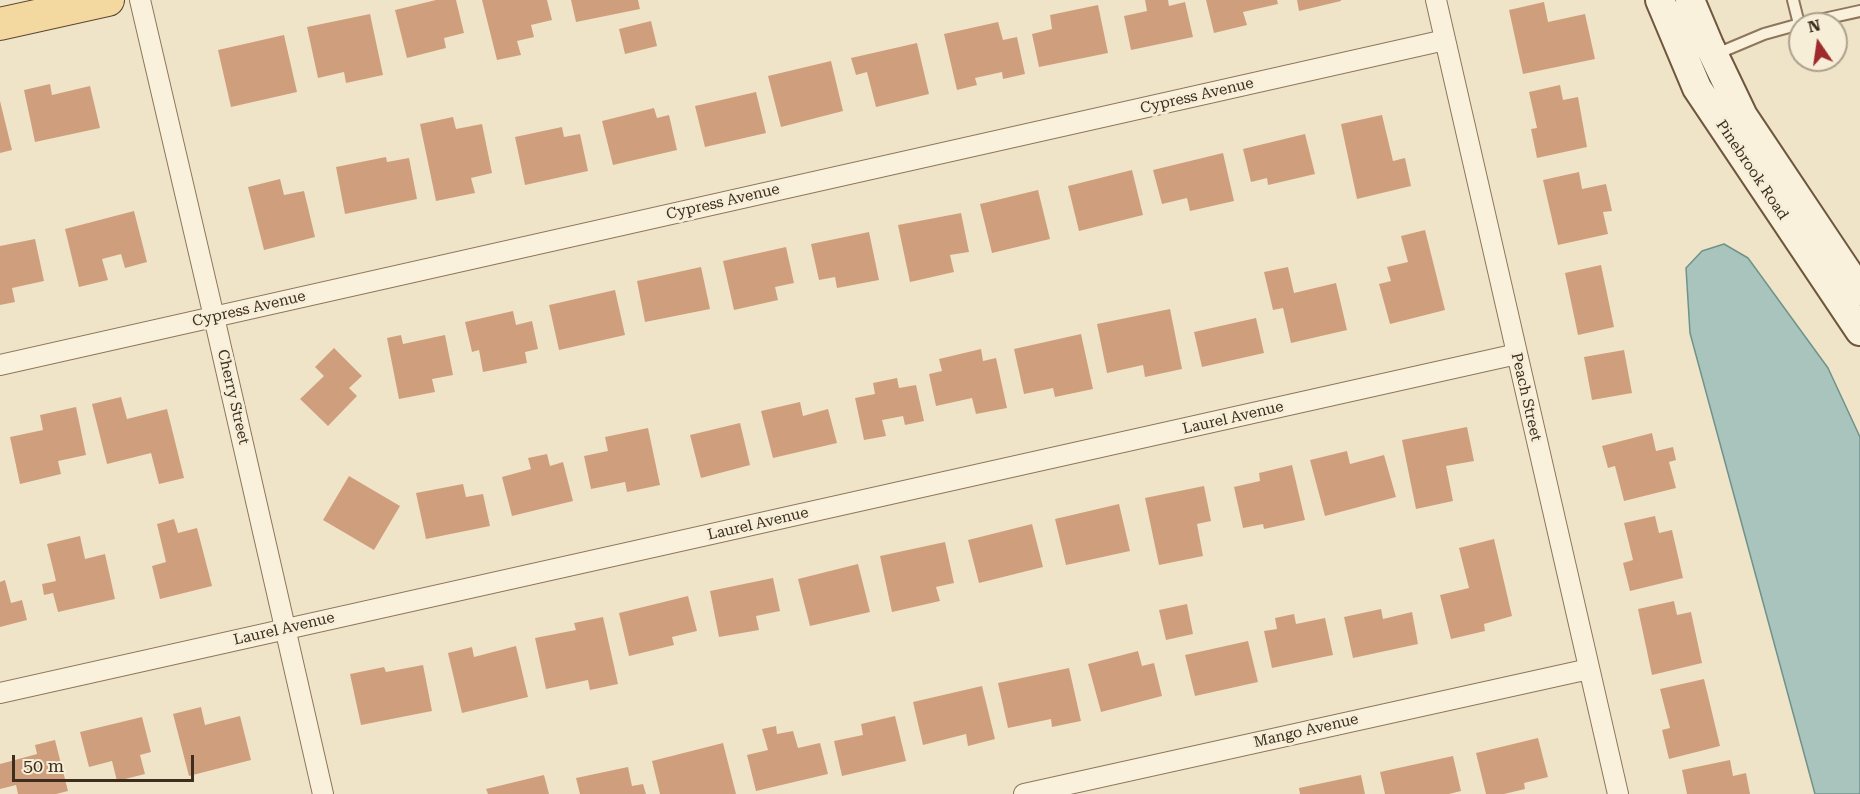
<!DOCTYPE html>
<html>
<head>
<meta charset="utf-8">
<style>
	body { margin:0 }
	#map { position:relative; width:1860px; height:794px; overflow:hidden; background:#f0e4c8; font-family:"Roboto Serif",serif }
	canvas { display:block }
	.north { position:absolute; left:1788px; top:12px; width:60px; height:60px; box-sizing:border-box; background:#f7eed8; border:2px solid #ada18e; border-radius:50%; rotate:347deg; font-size:16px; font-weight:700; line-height:24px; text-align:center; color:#3d2e20 }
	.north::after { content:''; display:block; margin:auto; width:21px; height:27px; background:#9e2a2b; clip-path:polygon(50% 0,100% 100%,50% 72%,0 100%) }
	.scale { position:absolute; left:12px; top:755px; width:182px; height:27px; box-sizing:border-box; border:3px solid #3d2e20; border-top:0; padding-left:8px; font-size:18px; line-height:21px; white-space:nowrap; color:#3d2e20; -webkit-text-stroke:4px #f7eed8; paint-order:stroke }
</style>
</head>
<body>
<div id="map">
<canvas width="1860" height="794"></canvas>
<div class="north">N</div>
<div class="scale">50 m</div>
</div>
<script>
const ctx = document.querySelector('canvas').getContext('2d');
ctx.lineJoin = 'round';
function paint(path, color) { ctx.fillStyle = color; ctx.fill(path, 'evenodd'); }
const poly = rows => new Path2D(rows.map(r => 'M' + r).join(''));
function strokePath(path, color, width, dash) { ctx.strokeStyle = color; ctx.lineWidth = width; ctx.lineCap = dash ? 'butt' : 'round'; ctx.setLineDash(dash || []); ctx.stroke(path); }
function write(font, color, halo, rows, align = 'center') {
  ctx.font = font + ' "Roboto Serif",serif'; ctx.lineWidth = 6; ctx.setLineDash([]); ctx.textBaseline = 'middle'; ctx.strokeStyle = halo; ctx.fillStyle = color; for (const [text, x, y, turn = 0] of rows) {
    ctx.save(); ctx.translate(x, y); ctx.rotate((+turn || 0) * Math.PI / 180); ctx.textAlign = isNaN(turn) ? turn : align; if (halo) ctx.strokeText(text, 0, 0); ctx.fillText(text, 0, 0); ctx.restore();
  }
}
const water = poly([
	[1724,244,1748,258,1828,368,1860,437,1860,794,1815,794,1690,333,1686,268,1702,251,1724,244]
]);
const building = poly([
	[436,0,456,0,464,33,444,38,446,48,407,58,395,10],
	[482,0,547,0,552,20,531,25,534,37,517,41,521,55,497,60],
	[571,0,638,0,640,9,576,22],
	[1145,0,1168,0,1169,6,1185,2,1193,37,1131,50,1124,16,1147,11],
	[1206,0,1277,0,1278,4,1243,12,1247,25,1214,33],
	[1297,0,1341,0,1341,1,1299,11],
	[1544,2,1548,22,1585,14,1595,59,1523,74,1509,10],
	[1098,5,1108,53,1039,67,1032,34,1052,29,1050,15],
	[370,14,383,75,346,83,344,72,318,78,307,27],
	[651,21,657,46,625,54,619,29],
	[998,22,1003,40,1017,37,1025,74,1003,79,1002,72,975,78,977,85,957,90,944,34],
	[284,35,297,92,231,107,218,50],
	[917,43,929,94,876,107,867,72,856,75,851,58],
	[831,61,843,111,781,127,768,76],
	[50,84,52,95,90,86,100,128,35,142,24,90],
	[1560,85,1563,100,1578,97,1587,147,1537,158,1531,129,1537,128,1529,92],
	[756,92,766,133,705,147,695,106],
	[0,101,12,150,0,153],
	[654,108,657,118,669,115,677,150,613,165,602,121],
	[1382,115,1393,161,1405,158,1411,186,1357,199,1341,124],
	[453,117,456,129,482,124,492,173,471,178,475,193,436,201,420,124],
	[562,127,564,137,580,134,588,171,525,185,515,137],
	[1305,134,1315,174,1268,185,1267,178,1251,182,1243,149],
	[1223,153,1234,201,1190,211,1187,198,1162,204,1153,170],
	[386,157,387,162,409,158,417,199,345,214,336,167],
	[1132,170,1143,215,1079,231,1068,186],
	[1579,172,1582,189,1606,184,1612,211,1603,212,1608,234,1558,245,1543,180],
	[280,179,284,195,304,191,315,237,264,250,248,187],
	[1038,190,1050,239,992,253,980,204],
	[134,211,147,262,125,268,121,254,102,259,108,280,79,287,65,229],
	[961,213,969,252,950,255,954,272,910,282,898,225],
	[1425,230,1445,310,1390,324,1379,284,1391,281,1387,267,1408,262,1401,236],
	[869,232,879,280,837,288,835,277,819,280,811,244],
	[35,239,44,281,12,288,15,302,0,305,0,246],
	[786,247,794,283,775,287,778,300,734,310,723,261],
	[1601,265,1614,327,1578,335,1565,273],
	[701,267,710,309,645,322,637,281],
	[1288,267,1294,293,1336,283,1347,330,1291,343,1283,308,1273,310,1264,272],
	[615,290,625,335,559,350,549,305],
	[1170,309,1182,369,1145,377,1143,365,1107,373,1097,324],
	[513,311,516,325,532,321,538,349,525,352,527,363,483,372,479,350,472,352,465,322],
	[1256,318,1264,353,1202,367,1194,332],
	[1081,334,1093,389,1055,397,1053,388,1024,394,1014,349],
	[401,335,403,344,445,335,453,375,432,379,435,392,399,399,387,338],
	[334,348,362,376,349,388,357,396,328,426,300,399,324,376,315,367],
	[981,349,983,361,996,358,1007,408,976,414,972,398,936,406,929,374,942,371,939,359],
	[1624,350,1632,393,1592,400,1584,357],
	[897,378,899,388,916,385,924,421,905,425,903,416,882,420,886,436,864,440,855,398,875,394,873,383],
	[121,397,127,419,167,409,184,478,159,484,151,453,107,464,92,404],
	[800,402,803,416,828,409,837,443,773,458,761,411],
	[76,407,86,455,58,461,61,474,20,484,10,437,43,430,40,415],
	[740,423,750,465,701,478,690,435],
	[1467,427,1474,461,1446,466,1453,501,1416,509,1402,440],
	[648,428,660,485,627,492,625,482,591,489,584,456,608,451,605,437],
	[1652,433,1656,451,1673,447,1676,460,1669,462,1676,488,1624,501,1615,466,1608,468,1602,446],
	[1347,451,1350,464,1384,455,1396,497,1325,516,1310,460],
	[547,454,550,466,563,462,573,501,512,516,502,477,531,469,528,458],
	[1292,465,1305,520,1264,529,1263,524,1243,528,1234,487,1260,481,1259,473],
	[349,476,400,506,374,550,323,520],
	[463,484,466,497,483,494,490,526,426,539,416,493],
	[1204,486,1211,521,1197,524,1203,556,1159,565,1145,498],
	[1119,504,1130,551,1066,565,1055,519],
	[1655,516,1659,533,1672,530,1683,578,1630,591,1623,563,1633,560,1624,523],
	[174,519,178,533,197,528,212,586,160,599,152,566,166,562,157,524],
	[1032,524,1043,567,979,583,968,540],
	[80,536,85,559,105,554,115,599,58,612,53,593,44,595,42,584,56,581,47,544],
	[1494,539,1512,616,1484,624,1485,631,1451,639,1440,595,1469,588,1459,548],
	[945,542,954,583,936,587,940,601,892,612,880,556],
	[858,564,870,612,810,626,798,579],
	[773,578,780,611,756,616,759,630,719,637,710,591],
	[5,580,11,603,22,600,27,620,0,627,0,582],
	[688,596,697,631,672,637,674,645,629,656,619,613],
	[1674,601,1677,615,1691,612,1702,663,1652,675,1638,609],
	[1187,604,1193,634,1166,640,1159,610],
	[1381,609,1383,619,1412,612,1418,644,1353,658,1344,617],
	[1294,614,1296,624,1325,618,1333,655,1272,668,1264,631,1277,629,1275,618],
	[603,617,618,684,590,690,588,680,546,689,535,638,576,630,574,623],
	[1248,641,1258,682,1195,696,1185,655],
	[516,646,528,697,462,713,448,653,472,647,474,657],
	[1138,651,1142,666,1154,663,1162,696,1101,712,1088,664],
	[423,665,432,711,361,725,350,674,384,667,386,672],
	[1069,668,1081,721,1052,727,1051,719,1008,728,998,683],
	[1704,679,1720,746,1669,759,1662,730,1670,728,1660,689],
	[982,686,995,739,968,746,966,734,923,745,913,702],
	[201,707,205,725,240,716,251,760,189,776,173,714],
	[895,716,906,761,842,776,834,741,863,735,861,724],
	[142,717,151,752,140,755,145,774,117,781,112,761,89,767,80,732],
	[776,726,777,734,793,731,798,748,820,743,828,774,756,791,747,755,768,750,762,729],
	[1538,738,1548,777,1524,783,1525,789,1504,794,1486,794,1476,753],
	[55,740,68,791,56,794,18,794,16,785,0,789,0,764,37,754,35,745],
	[723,743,736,794,660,794,652,761],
	[1453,756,1461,791,1449,794,1385,794,1380,772],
	[1730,760,1733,776,1746,773,1750,794,1687,794,1682,770],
	[628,767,632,786,643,784,646,794,580,794,576,778],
	[544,775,549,794,488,794,486,789],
	[1361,775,1365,794,1300,794,1299,788]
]);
const lane = poly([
	[1793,0,1799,24],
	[1801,24,1860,11],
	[1714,55,1764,34,1800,24]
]);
const street = poly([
	[140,0,214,317,323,794],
	[1436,0,1618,794],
	[0,365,1445,40],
	[0,693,1517,354],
	[1024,794,1589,669]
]);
const secondary = poly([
	[1660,0,1697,88,1860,331],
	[1690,0,1709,45,1743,116,1860,291]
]);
const primary = poly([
	[0,24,108,0]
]);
const streetNames = [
	["Cypress Avenue",1197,96,-13],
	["Pinebrook Road",1752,170,56],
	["Cypress Avenue",723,202,-13],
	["Cypress Avenue",249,309,-13],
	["Cherry Street",233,397,77],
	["Peach Street",1526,397,77],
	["Laurel Avenue",1233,418,-13],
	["Laurel Avenue",758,524,-13],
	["Laurel Avenue",284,629,-13],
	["Mango Avenue",1306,731,-13]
];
paint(water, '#a9c4bc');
strokePath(water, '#6f938a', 1.5);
paint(building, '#cf9f7d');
strokePath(lane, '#8d765c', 14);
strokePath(street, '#8d765c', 22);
strokePath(secondary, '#6f573f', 32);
strokePath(primary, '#5b4430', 34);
strokePath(lane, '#faf1dc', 10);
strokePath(street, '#faf1dc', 20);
strokePath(secondary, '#faf1dc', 28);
strokePath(primary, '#f3d9a0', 32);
write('15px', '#3d2e20', '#f7eed8', streetNames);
</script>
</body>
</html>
